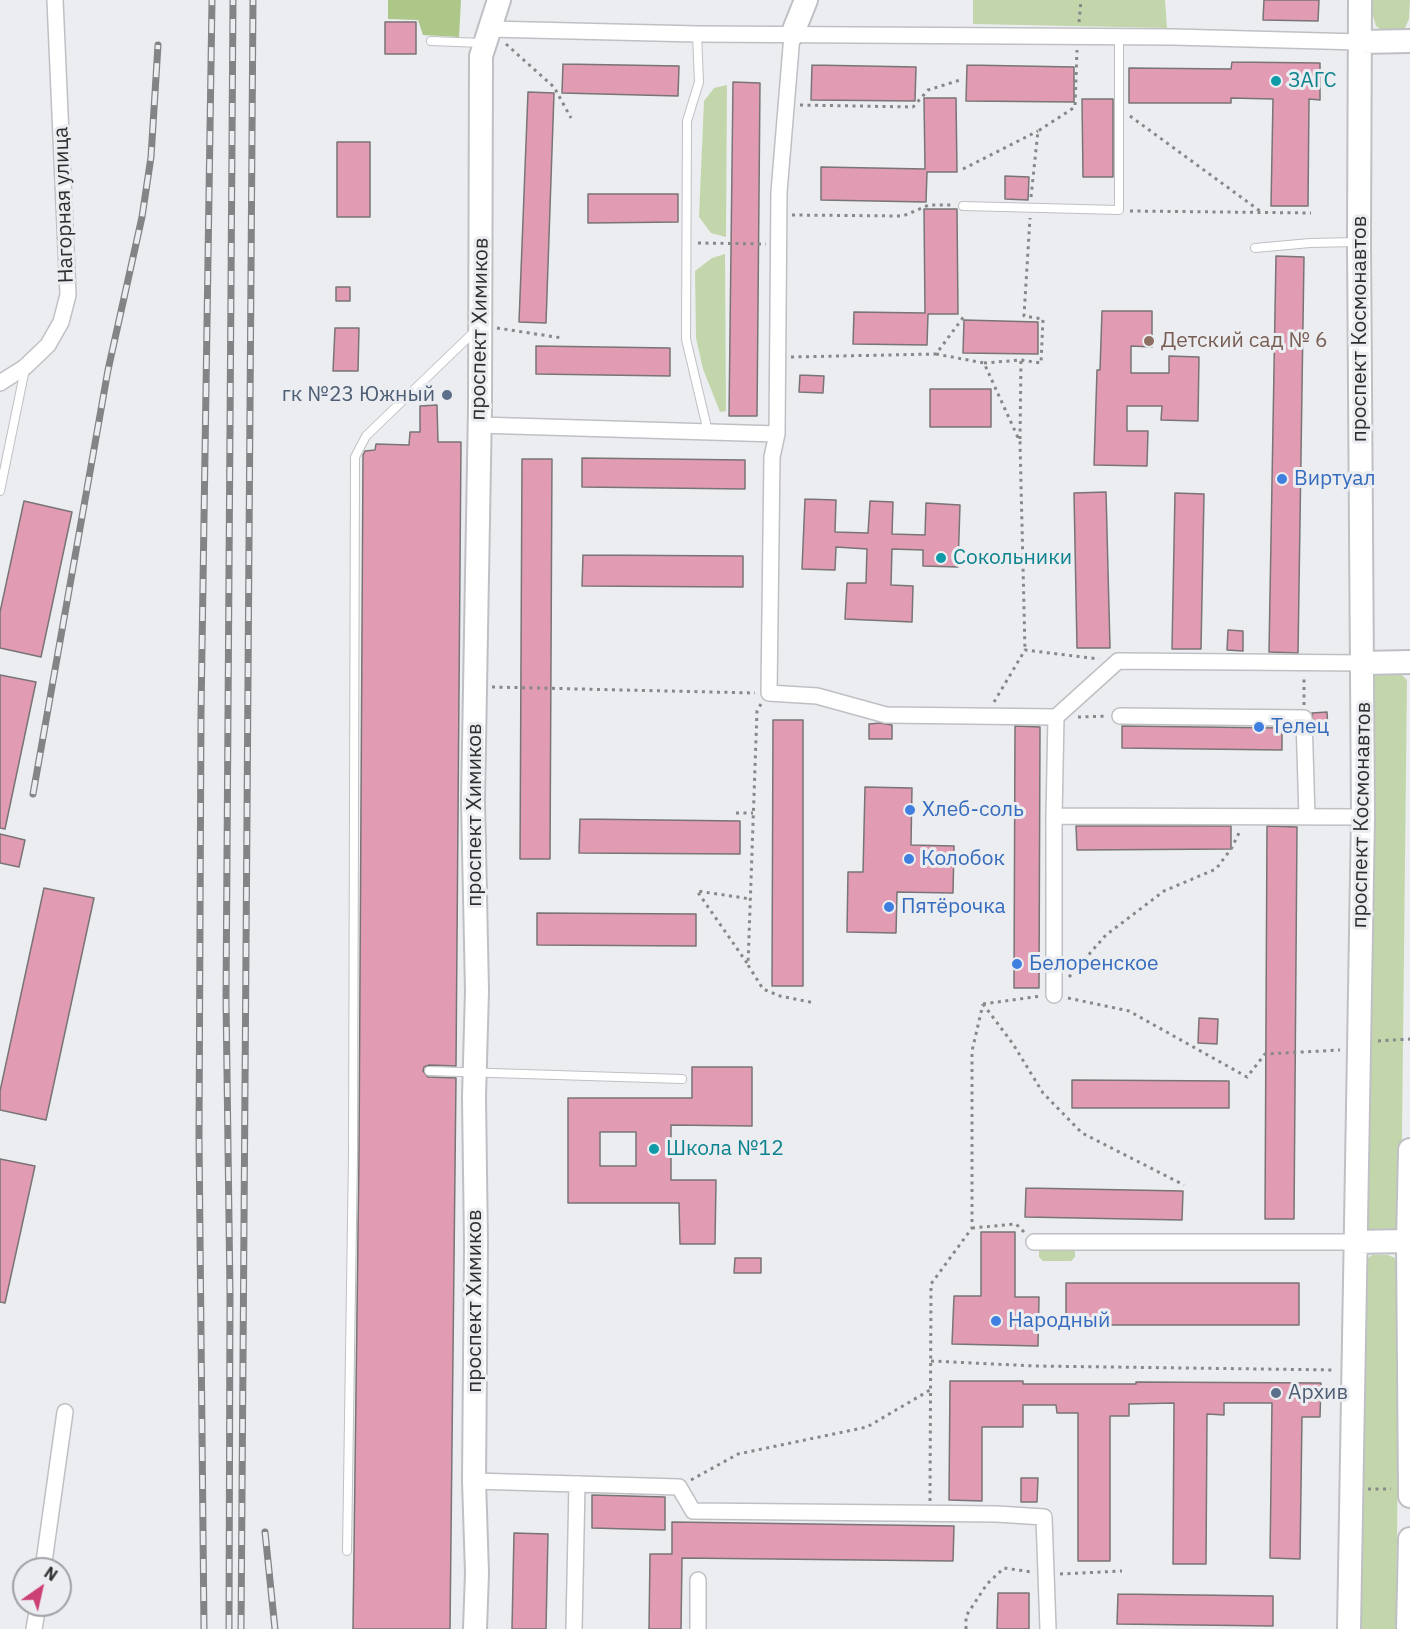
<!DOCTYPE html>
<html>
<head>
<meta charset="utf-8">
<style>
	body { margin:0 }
	#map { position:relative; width:1410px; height:1629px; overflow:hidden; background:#ebedf1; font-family:"IBM Plex Sans",sans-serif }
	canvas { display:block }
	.north { position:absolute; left:12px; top:1557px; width:60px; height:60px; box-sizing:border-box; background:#ebedf1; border:2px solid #9fa1a4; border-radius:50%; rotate:34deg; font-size:16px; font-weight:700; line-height:24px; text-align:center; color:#2e2f30 }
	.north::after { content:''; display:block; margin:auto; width:21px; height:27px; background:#cc4175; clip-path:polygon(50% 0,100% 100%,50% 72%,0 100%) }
</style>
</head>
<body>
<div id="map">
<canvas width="1410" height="1629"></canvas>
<div class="north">N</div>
</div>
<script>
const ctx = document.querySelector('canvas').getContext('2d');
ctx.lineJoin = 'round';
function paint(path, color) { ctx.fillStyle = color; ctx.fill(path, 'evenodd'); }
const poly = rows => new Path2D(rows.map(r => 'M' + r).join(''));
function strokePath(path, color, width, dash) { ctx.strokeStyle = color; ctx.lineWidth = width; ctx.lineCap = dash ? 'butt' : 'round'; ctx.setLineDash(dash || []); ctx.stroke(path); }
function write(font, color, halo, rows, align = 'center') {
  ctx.font = font + ' "IBM Plex Sans",sans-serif'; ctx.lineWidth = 6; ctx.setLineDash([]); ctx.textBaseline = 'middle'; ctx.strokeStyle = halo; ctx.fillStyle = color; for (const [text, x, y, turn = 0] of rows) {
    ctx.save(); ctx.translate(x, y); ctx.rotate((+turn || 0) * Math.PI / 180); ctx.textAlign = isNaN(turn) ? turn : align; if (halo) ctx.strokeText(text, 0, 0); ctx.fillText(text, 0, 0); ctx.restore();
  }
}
const green = poly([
	[973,0,1165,0,1167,28,973,24],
	[1373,0,1410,0,1409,19,1405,28,1400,32,1383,31,1376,26,1373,16],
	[727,85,726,237,711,233,699,217,704,101,714,88],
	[725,254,726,411,720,412,703,369,696,338,695,271,712,258],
	[1399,672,1407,680,1401,1225,1394,1231,1373,1232,1363,1225,1369,680,1375,673],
	[1043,1247,1072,1247,1075,1251,1075,1257,1071,1261,1043,1261,1039,1257,1039,1251],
	[1372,1255,1388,1255,1395,1258,1400,1265,1396,1629,1360,1629,1367,1259]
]);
const forest = poly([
	[388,0,461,0,459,37,423,35,418,20,388,19]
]);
const building = poly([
	[1264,0,1319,0,1318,21,1263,20,1264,0],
	[385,22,416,22,416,54,385,54,385,22],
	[1232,62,1320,63,1320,100,1309,99,1308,206,1271,206,1273,99,1231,98,1231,103,1129,103,1129,68,1231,69,1232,62],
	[563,64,679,66,678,96,562,93,563,64],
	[812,65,916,67,915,101,811,100,812,65],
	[967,65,1074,67,1074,102,966,101,967,65],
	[733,82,760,83,757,416,729,416,733,82],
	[528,92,554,93,546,323,519,322,528,92],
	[924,98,956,98,957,172,927,172,926,202,821,200,821,167,925,169,924,98],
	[1082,99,1113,99,1113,177,1083,177,1082,99],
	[337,142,370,142,370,217,337,217,337,142],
	[1005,176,1029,177,1028,200,1005,199,1005,176],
	[588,194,678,194,678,222,588,223,588,194],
	[924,209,957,209,958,314,928,314,927,345,853,344,854,312,925,313,924,209],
	[1276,256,1304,257,1298,653,1269,652,1276,256],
	[336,287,350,287,350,301,336,301,336,287],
	[1102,311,1152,311,1152,347,1131,346,1131,373,1169,373,1169,356,1199,357,1198,421,1161,420,1162,406,1127,406,1127,431,1148,431,1147,466,1094,465,1097,370,1100,370,1102,311],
	[964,320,1038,322,1038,354,963,353,964,320],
	[335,328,359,328,358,371,333,371,335,328],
	[536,346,670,348,670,376,536,374,536,346],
	[800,375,824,376,823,393,799,392,800,375],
	[930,389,991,389,991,427,930,427,930,389],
	[437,405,438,442,461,442,456,1066,429,1065,424,1067,423,1071,428,1077,456,1078,450,1629,353,1629,359,1155,363,455,365,451,375,450,376,444,409,445,410,432,420,432,420,406,437,405],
	[582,458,745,460,745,489,582,487,582,458],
	[522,459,552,459,550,859,520,859,522,459],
	[1106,492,1110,648,1077,648,1074,493,1106,492],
	[1175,493,1204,494,1201,649,1172,649,1175,493],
	[805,499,836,500,835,532,868,533,870,501,893,502,892,534,925,535,926,503,960,505,958,567,923,566,923,550,892,549,891,585,913,586,912,622,845,619,847,583,866,583,867,549,836,547,835,570,802,569,805,499],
	[24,501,72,512,41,657,0,648,0,612,24,501],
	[583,555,743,556,743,587,582,586,583,555],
	[1228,630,1243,631,1243,651,1227,650,1228,630],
	[0,675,36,682,5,829,0,828,0,675],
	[1327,712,1328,731,1314,731,1312,713,1327,712],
	[773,720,803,720,803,986,772,986,773,720],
	[880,723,892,725,892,739,869,739,869,724,880,723],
	[1015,726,1040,727,1039,988,1014,988,1015,726],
	[1122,726,1282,728,1282,750,1122,748,1122,726],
	[865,787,912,788,911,845,954,846,953,893,897,892,896,933,847,932,848,872,863,872,865,787],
	[580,819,740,821,740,854,579,853,580,819],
	[1076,826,1231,826,1231,849,1077,850,1076,826],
	[1267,826,1297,827,1294,1219,1265,1219,1267,826],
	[0,834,25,840,19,867,0,863,0,834],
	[44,888,94,898,46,1120,0,1110,0,1091,44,888],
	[537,913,696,914,696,946,537,945,537,913],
	[1199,1018,1218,1019,1217,1044,1198,1043,1199,1018],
	[692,1067,752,1067,752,1126,671,1125,671,1180,716,1180,715,1244,680,1244,679,1203,568,1203,568,1098,692,1098,692,1067],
	[600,1132,636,1132,636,1166,600,1166,600,1132],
	[1072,1080,1229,1081,1229,1108,1072,1108,1072,1080],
	[0,1159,35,1166,5,1303,0,1302,0,1159],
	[1026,1188,1183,1191,1182,1220,1025,1217,1026,1188],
	[981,1232,1015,1232,1015,1297,1039,1297,1038,1346,952,1344,954,1296,981,1296,981,1232],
	[735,1258,761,1258,761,1273,734,1273,735,1258],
	[1066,1283,1299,1283,1299,1325,1066,1325,1066,1283],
	[950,1381,1023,1381,1023,1384,1136,1384,1136,1382,1321,1383,1320,1417,1302,1417,1300,1559,1270,1558,1272,1403,1224,1403,1224,1415,1207,1414,1206,1564,1173,1564,1174,1403,1129,1404,1129,1416,1110,1416,1110,1561,1078,1561,1078,1413,1057,1413,1056,1405,1023,1405,1023,1427,982,1427,982,1501,949,1500,950,1381],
	[1021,1478,1038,1478,1037,1502,1021,1502,1021,1478],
	[592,1495,665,1497,665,1530,592,1528,592,1495],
	[672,1522,954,1526,953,1561,682,1558,681,1629,649,1629,650,1554,672,1554,672,1522],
	[514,1533,548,1534,546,1629,512,1629,514,1533],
	[998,1593,1029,1593,1029,1629,997,1629,998,1593],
	[1118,1594,1273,1596,1273,1626,1117,1624,1118,1594]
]);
const path = poly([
	[1079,22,1081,0],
	[506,44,554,87,571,118],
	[800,105,913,107,928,90,963,79],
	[1130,116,1260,211],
	[963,169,1038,131],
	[1031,197,1038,131,1075,107,1077,50],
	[1130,211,1311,213],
	[792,215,903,216,929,205,954,205],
	[698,243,766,244],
	[497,328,562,338],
	[936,354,984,363,1020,442,1025,650],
	[791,357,936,354,965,315],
	[984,363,1021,360,1041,363,1043,319,1024,316,1030,218],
	[1020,439,1021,360],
	[492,687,755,693],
	[994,702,1025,650,1099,659],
	[761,704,757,711,748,965,763,989,780,996,815,1003],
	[1304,705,1304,676],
	[1078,717,1108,716],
	[736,813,753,813],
	[747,963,697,891,751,899],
	[1069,977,1106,935,1164,891,1216,869,1231,849,1240,831],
	[1068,998,1129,1011,1247,1077,1265,1054,1340,1050],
	[983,1004,1041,996],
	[983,1004,1013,1044,1043,1093,1082,1133,1184,1185],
	[1378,1041,1410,1039],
	[972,1228,1016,1224,1024,1232],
	[931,1361,1035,1366,1334,1370],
	[691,1480,738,1454,867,1427,930,1390],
	[1368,1489,1391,1489],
	[930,1501,931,1284,972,1228,972,1051,983,1004],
	[1060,1574,1122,1571],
	[966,1629,966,1616,987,1584,1004,1568,1032,1572]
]);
const lane = poly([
	[697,34,699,82,687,121,686,339,708,432],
	[431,41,483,43],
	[963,206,1119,210,1119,37],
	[1255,248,1310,243,1356,242],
	[0,491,25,369],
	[429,1071,682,1079],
	[347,1551,353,1155,355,457,366,436,476,330]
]);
const street = poly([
	[795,28,792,35,779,192,777,434,772,457,769,693,817,696,886,715,1056,717,1118,661,1363,663],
	[489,29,697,34,1173,37,1360,42],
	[0,383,25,367,48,345,61,322,68,295,55,0],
	[479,425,777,434],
	[1120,716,1304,718,1307,817],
	[1054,816,1056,717],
	[1054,995,1054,816,1363,817],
	[1034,1242,1355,1242],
	[474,1481,679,1487,693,1511,997,1514,1044,1517,1048,1629],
	[43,1569,65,1412],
	[34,1629,38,1605],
	[574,1629,577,1484],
	[698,1629,698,1580]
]);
const secondary = poly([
	[792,35,806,0],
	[1360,42,1410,41],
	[1363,663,1410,662],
	[1410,1150,1408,1241,1410,1496],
	[1355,1242,1408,1241],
	[475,1629,477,1573,474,1481,476,1245,474,1097,477,991,473,801,480,407,481,56,499,0],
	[1349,1629,1363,817,1359,242,1360,0],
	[1408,1629,1410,1539]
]);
const rail = poly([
	[33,794,108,370,142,217,151,157,158,45],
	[265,1532,275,1629],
	[204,1629,199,1137,201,713,212,0],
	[229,1629,230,1293,226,999,233,0],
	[241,1629,253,0]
]);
const markers = [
	[1276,81,6,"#0f9aa8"],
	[1149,341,6,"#8d6e63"],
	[447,395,6,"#5c6f8a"],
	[1282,479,6,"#3f7fe0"],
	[941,558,6,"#0f9aa8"],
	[1259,727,6,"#3f7fe0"],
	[910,810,6,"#3f7fe0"],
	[909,859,6,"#3f7fe0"],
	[889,907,6,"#3f7fe0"],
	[1017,964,6,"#3f7fe0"],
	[654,1149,6,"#0f9aa8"],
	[996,1321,6,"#3f7fe0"],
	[1276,1393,6,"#5c6f8a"]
];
const cultureNames = [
	["ЗАГС",1288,81],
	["Сокольники",953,558],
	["Школа №12",666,1149]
];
const streetNames = [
	["Нагорная улица",64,205,-92],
	["проспект Химиков",480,329,-89],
	["проспект Космонавтов",1360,329,-90],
	["проспект Химиков",475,815,-90],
	["проспект Космонавтов",1362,815,-89],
	["проспект Химиков",475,1301,-90]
];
const educationNames = [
	["Детский сад № 6",1161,341]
];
const serviceNames = [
	["гк №23 Южный",435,395],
	["Архив",1288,1393,"left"]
];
const shopNames = [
	["Виртуал",1294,479],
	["Телец",1271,727],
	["Хлеб-соль",922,810],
	["Колобок",921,859],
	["Пятёрочка",901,907],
	["Белоренское",1029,964],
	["Народный",1008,1321]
];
paint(green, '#c3d6ab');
paint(forest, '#acc788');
paint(building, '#e19bb3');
strokePath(building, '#797475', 1.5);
strokePath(lane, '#bfc0c4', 10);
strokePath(street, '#bfc0c4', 18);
strokePath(secondary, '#bfc0c4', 26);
strokePath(path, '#86888a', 3, [3, 4.5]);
strokePath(lane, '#fff', 8);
strokePath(street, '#fff', 15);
strokePath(secondary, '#fff', 22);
strokePath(rail, '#828486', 7);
strokePath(rail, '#ebedf1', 4.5, [14]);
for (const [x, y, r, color] of markers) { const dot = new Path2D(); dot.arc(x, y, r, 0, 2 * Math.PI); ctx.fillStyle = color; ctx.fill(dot); strokePath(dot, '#ebedf1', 2); }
write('21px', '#0d838f', '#ebedf1', cultureNames, 'left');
write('21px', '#2e2f30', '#ebedf1', streetNames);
write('21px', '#785e54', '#ebedf1', educationNames, 'left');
write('21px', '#4e5e75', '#ebedf1', serviceNames, 'right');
write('21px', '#366cbe', '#ebedf1', shopNames, 'left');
</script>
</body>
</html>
